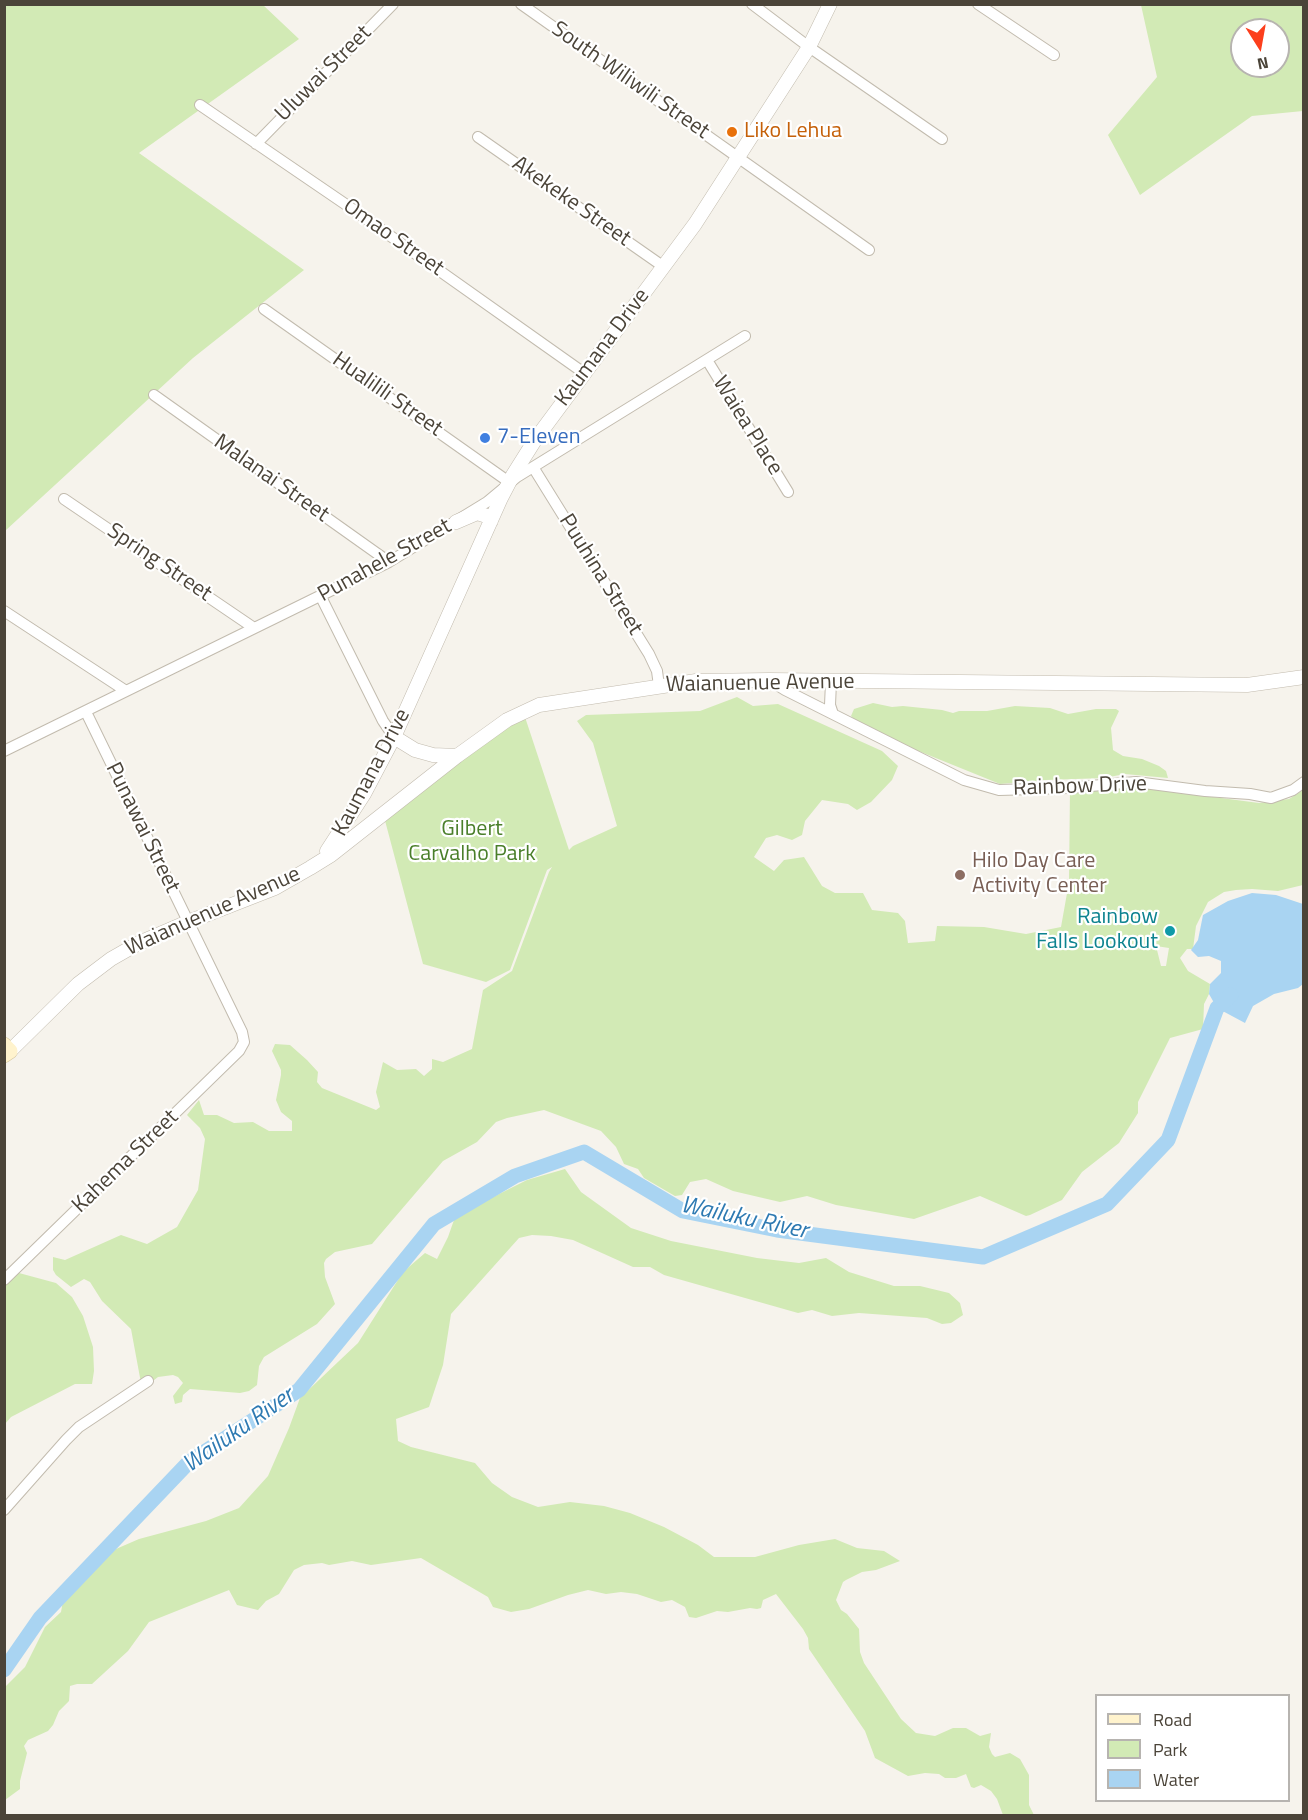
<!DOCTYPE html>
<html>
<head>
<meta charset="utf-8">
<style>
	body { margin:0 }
	#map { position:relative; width:1308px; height:1820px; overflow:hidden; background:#f6f3ec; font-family:"Titillium Web",sans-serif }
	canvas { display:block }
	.frame { position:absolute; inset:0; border:6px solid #4b4439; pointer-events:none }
	.legend { position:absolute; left:1095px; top:1694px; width:195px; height:108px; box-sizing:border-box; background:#fff; border:2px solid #b7b4b0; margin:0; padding:8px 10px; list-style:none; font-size:18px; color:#4b4439 }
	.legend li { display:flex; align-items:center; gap:12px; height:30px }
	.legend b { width:30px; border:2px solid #b7b4b0 }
	.north { position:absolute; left:1230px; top:18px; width:60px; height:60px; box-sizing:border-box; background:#fff; border:2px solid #b7b4b0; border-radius:50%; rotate:169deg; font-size:16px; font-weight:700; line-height:24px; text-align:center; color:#4b4439 }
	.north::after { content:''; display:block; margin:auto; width:21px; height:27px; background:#fc3f1d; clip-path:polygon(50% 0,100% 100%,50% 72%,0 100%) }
</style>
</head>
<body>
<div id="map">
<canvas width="1308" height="1820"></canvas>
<div class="frame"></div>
<ul class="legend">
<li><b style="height:8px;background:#fff3cd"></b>Road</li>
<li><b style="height:16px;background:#d2eab5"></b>Park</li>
<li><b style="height:16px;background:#a9d4f2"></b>Water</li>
</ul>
<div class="north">N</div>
</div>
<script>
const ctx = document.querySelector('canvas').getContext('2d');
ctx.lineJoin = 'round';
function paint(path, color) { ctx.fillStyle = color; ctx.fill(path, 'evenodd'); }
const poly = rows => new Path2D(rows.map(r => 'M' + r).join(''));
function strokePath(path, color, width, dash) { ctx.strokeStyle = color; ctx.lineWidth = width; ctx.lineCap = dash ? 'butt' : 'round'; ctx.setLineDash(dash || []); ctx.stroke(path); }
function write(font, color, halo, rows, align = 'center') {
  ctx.font = font + ' "Titillium Web",sans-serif'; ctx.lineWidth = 4.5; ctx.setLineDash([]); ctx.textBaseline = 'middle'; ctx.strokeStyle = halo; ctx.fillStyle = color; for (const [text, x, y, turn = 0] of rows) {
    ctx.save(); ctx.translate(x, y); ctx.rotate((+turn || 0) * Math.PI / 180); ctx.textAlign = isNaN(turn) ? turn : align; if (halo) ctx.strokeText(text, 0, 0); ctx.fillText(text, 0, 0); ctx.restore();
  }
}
const green = poly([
	[5,5,263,5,299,39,139,153,304,270,193,358,5,531],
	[1141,5,1303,5,1303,111,1252,116,1140,195,1108,135,1157,77],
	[1242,30,1278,30,1278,66,1242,66],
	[737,697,753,706,778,704,882,751,898,766,892,780,871,802,857,810,848,804,822,800,805,821,802,835,792,840,777,835,766,838,754,857,774,871,784,860,804,857,822,886,835,893,863,893,872,910,898,913,905,921,908,943,935,941,937,926,984,927,1026,934,1061,927,1069,882,1070,789,1138,787,1259,803,1289,799,1303,790,1303,885,1278,891,1252,889,1236,890,1224,892,1208,902,1196,926,1193,949,1187,949,1180,958,1188,971,1210,984,1209,994,1204,1004,1203,1029,1170,1038,1138,1102,1138,1113,1119,1143,1082,1172,1062,1200,1030,1215,1026,1216,980,1196,914,1219,836,1205,807,1196,780,1202,733,1191,706,1179,690,1182,682,1195,675,1196,644,1178,638,1169,624,1164,616,1147,601,1131,544,1110,507,1118,496,1122,477,1142,443,1161,372,1244,335,1252,326,1259,324,1263,325,1277,335,1304,317,1324,264,1357,259,1366,257,1385,249,1391,240,1393,190,1389,183,1395,182,1402,175,1404,173,1396,183,1383,178,1377,173,1375,158,1377,149,1384,141,1383,131,1329,102,1301,90,1282,84,1279,71,1287,56,1275,53,1270,53,1257,65,1260,121,1235,147,1244,177,1227,198,1190,205,1139,200,1128,187,1115,199,1100,204,1115,217,1115,234,1123,253,1122,269,1131,292,1131,292,1121,281,1112,276,1100,281,1075,281,1070,272,1051,275,1044,290,1045,307,1060,318,1072,317,1082,322,1088,376,1110,380,1107,376,1092,383,1062,397,1070,416,1069,424,1076,432,1069,432,1059,443,1062,472,1049,483,990,512,971,549,872,552,867,547,870,510,970,486,982,423,964,383,813,523,711,569,850,573,846,617,826,593,743,577,721,586,715,700,711],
	[1156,946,1169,948,1166,966,1161,966],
	[873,703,892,707,903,706,942,710,953,713,959,711,987,711,1015,706,1050,708,1068,714,1096,709,1116,709,1119,711,1111,728,1113,750,1123,756,1142,759,1159,766,1166,771,1168,778,1125,774,1104,778,1046,780,1000,784,916,750,856,721,851,716,854,709],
	[565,1169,581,1192,631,1228,671,1241,757,1258,799,1263,826,1258,849,1272,894,1286,920,1286,949,1293,960,1303,963,1315,951,1323,942,1324,927,1318,859,1313,832,1316,812,1310,798,1313,664,1275,650,1267,633,1267,573,1240,551,1236,532,1235,519,1238,451,1314,443,1365,429,1407,396,1419,398,1441,411,1447,475,1463,492,1483,512,1497,538,1507,570,1502,604,1506,630,1513,664,1527,698,1545,714,1557,755,1557,799,1545,835,1539,857,1548,884,1551,900,1561,876,1570,862,1572,846,1580,843,1582,836,1600,841,1610,847,1614,859,1629,860,1652,864,1663,901,1719,916,1733,935,1736,953,1728,966,1728,980,1736,991,1733,989,1747,992,1754,995,1757,1010,1753,1020,1759,1029,1775,1029,1805,1034,1815,1003,1815,997,1799,991,1791,981,1785,974,1788,971,1787,966,1774,956,1778,945,1778,939,1774,925,1773,908,1776,875,1758,865,1731,809,1649,808,1638,803,1629,776,1594,763,1600,761,1608,757,1609,750,1608,728,1612,717,1611,696,1618,689,1617,685,1607,672,1600,661,1602,637,1594,621,1592,606,1594,588,1590,568,1595,529,1609,511,1612,493,1607,488,1597,421,1558,371,1565,352,1561,329,1565,322,1563,304,1565,294,1570,279,1594,266,1601,258,1610,237,1605,229,1590,149,1622,128,1651,92,1684,77,1684,70,1686,69,1701,59,1711,53,1725,48,1731,28,1740,24,1746,27,1753,20,1781,20,1789,5,1800,5,1687,25,1667,45,1627,61,1612,63,1601,90,1572,116,1549,139,1539,206,1521,239,1508,268,1476,289,1428,300,1398,358,1343,403,1272,425,1253,437,1259,448,1237,454,1220,461,1213,527,1180],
	[19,1273,56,1283,72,1297,83,1316,93,1347,94,1371,92,1384,75,1384,11,1417,5,1424,5,1284]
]);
const water = poly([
	[1252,893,1276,895,1303,904,1303,984,1298,988,1274,994,1253,1006,1245,1023,1217,1008,1209,994,1210,984,1221,973,1221,961,1209,956,1198,957,1191,950,1198,940,1203,915,1228,901]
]);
const river = poly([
	[4,1670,40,1618,189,1462,299,1390,434,1224,515,1176,584,1152,683,1211,777,1230,983,1257,1107,1204,1168,1140,1217,1008,1231,995]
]);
const minor = poly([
	[521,4,869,250],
	[752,4,809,47,942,139],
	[978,4,1054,55],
	[200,105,348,206,584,373],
	[478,137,664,267],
	[256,144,393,4],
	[264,309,509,482],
	[707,360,788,492],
	[154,395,389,562],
	[533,467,649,654,657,671,659,686],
	[64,499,254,628],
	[321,597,383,721,394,737],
	[4,611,126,691],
	[769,680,785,690,964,780,999,790,1068,788,1136,782,1205,791,1250,794,1271,798,1293,790,1304,782],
	[831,682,830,705,833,714],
	[4,751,389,562,487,502,517,477,745,336],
	[4,1280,239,1051,244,1042,242,1032,86,712],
	[4,1510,66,1440,79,1427,148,1381]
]);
const tertiary = poly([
	[456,522,477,513,487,516,491,521],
	[394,737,415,750,433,755,457,756],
	[327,851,364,794,394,737,501,498,513,475,535,440,695,224,809,47,830,4],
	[10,1051,78,984,111,959,139,943,188,922,275,888,310,868,331,855,457,756,507,720,539,705,696,681,769,680,1247,685,1304,677]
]);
const secondary = poly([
	[4,1045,10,1051,4,1055]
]);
const markers = [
	[732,132,6,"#e8710a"],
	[485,438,6,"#3f7fe0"],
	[960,875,6,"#8d6e63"],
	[1170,931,6,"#0f9aa8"]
];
const streetNames = [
	["Uluwai Street",324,74,-45],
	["South Wiliwili Street",630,81,35],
	["Akekeke Street",571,202,35],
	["Omao Street",393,238,35],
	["Kaumana Drive",603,348,-53],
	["Hualilili Street",387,395,35],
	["Waiea Place",747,426,58],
	["Malanai Street",271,479,35],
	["Punahele Street",385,561,-29],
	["Spring Street",159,563,34],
	["Puuhina Street",600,575,58],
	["Waianuenue Avenue",760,684,-1],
	["Kaumana Drive",372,773,-62],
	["Rainbow Drive",1080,787,-2],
	["Punawai Street",142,828,64],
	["Waianuenue Avenue",213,912,-24],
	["Kahema Street",126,1162,-44]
];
const foodNames = [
	["Liko Lehua",744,132]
];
const shopNames = [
	["7-Eleven",497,438]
];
const parkNames = [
	["Gilbert",472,830],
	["Carvalho Park",472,855]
];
const educationNames = [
	["Hilo Day Care",972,862],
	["Activity Center",972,887]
];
const cultureNames = [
	["Rainbow",1158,918],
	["Falls Lookout",1158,943]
];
const waterNames = [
	["Wailuku River",744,1219,12],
	["Wailuku River",239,1431,-35]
];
paint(green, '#d2eab5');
paint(water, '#a9d4f2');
strokePath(river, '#a9d4f2', 15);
strokePath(minor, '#c2bbae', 12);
strokePath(tertiary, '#c2bbae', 15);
strokePath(secondary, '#d6c79b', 16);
strokePath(minor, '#fff', 10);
strokePath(tertiary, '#fff', 14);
strokePath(secondary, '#fff3cd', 15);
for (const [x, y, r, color] of markers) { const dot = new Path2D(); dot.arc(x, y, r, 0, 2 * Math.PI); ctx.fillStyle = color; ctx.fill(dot); strokePath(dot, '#fff', 2); }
write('22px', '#4b4439', '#fff', streetNames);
write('22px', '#c56008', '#fff', foodNames, 'left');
write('22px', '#366cbe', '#fff', shopNames, 'left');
write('22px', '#4a7f2a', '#fff', parkNames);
write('22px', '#785e54', '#fff', educationNames, 'left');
write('22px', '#0d838f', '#fff', cultureNames, 'right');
write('italic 24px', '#2e7ab2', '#fff', waterNames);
</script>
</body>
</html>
